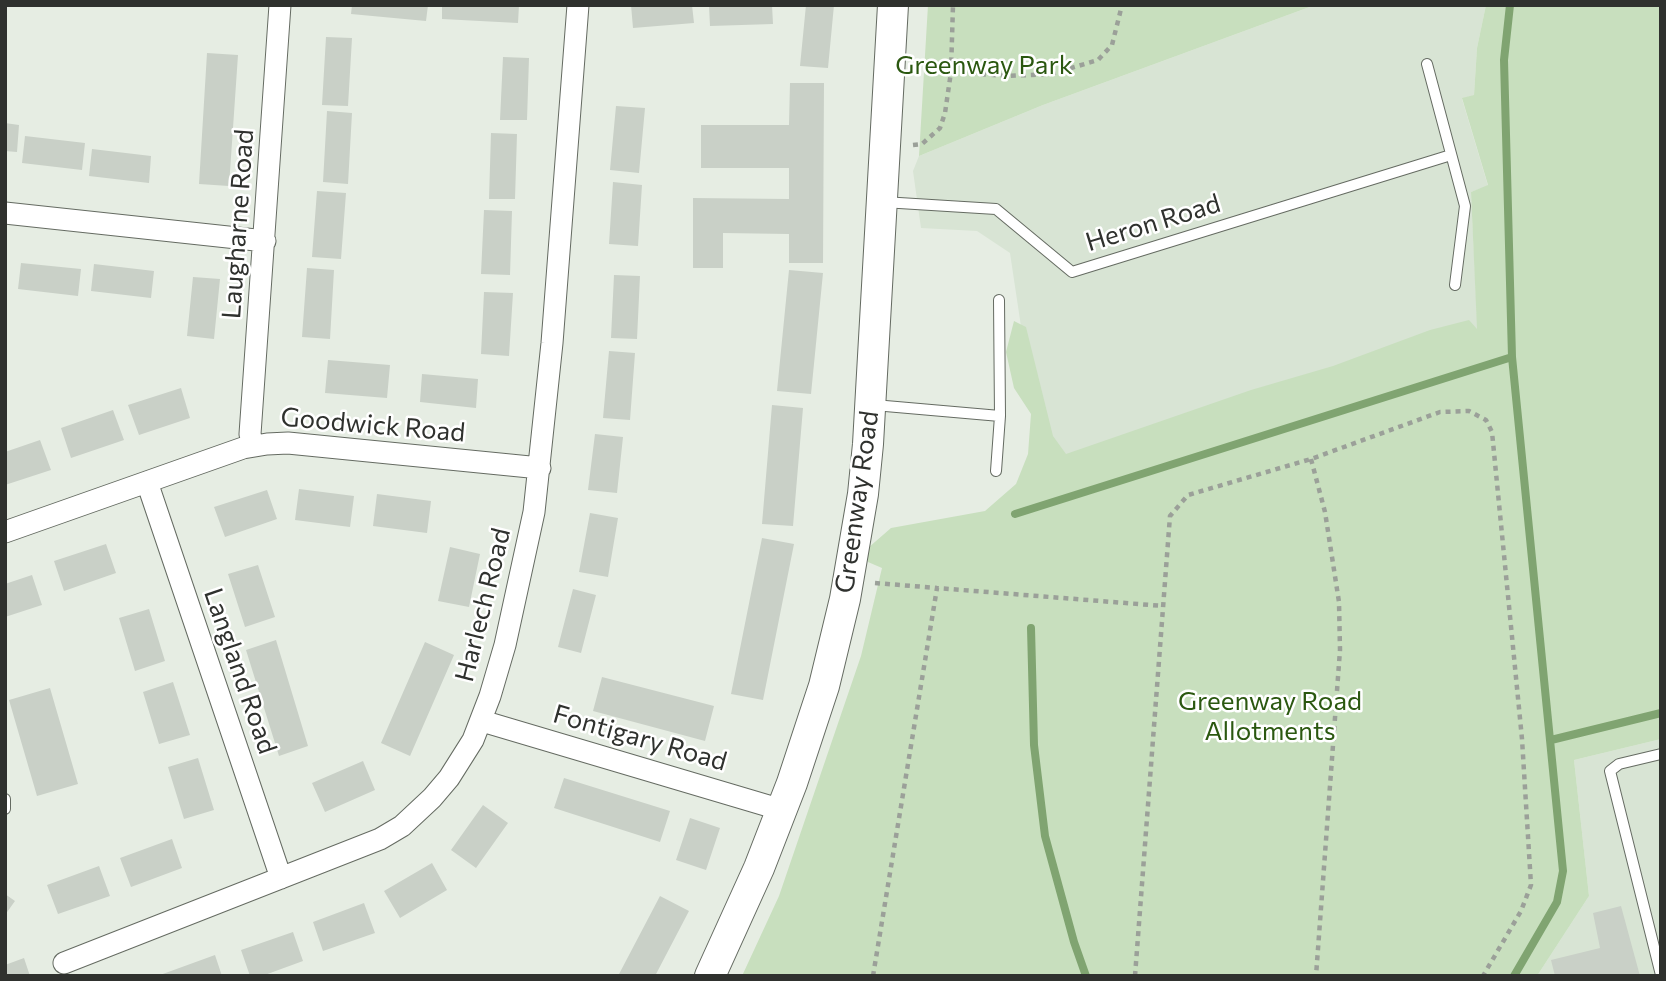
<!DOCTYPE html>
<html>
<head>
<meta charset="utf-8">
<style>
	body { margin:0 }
	#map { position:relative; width:1666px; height:981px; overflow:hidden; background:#e6ede3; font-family:Commissioner,sans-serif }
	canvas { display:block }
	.frame { position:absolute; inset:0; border:7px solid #2f312e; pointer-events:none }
</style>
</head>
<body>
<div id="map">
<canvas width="1666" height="981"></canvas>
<div class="frame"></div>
</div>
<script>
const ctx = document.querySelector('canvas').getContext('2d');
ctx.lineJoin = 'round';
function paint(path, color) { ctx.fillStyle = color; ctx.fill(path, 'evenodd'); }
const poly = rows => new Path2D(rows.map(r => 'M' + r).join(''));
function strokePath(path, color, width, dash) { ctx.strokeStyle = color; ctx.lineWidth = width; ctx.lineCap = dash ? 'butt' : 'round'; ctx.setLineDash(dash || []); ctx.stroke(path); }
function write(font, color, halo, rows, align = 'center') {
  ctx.font = font + ' Commissioner,sans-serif'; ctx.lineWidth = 5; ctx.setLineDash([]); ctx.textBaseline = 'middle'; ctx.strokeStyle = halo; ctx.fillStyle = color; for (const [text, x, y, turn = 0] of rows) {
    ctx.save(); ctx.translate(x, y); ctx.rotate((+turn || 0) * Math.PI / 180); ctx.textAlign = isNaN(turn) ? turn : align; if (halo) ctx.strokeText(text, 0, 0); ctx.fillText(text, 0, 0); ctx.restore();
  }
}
const built = poly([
	[1315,5,1486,5,1477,48,1474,95,1462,99,1488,186,1471,192,1478,338,1047,472,1028,373,1010,253,977,231,921,228,913,171,919,156,1043,105],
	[1661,739,1661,976,1537,976,1589,896,1574,760]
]);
const green = poly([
	[928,5,1315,5,1043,105,919,156],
	[1486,5,1661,5,1661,739,1574,760,1589,896,1537,976,742,976,779,896,861,656,882,568,868,562,868,548,891,528,985,511,1016,484,1028,454,1031,414,1014,388,1006,352,1014,321,1026,327,1053,436,1066,454,1251,390,1333,366,1430,330,1469,320,1477,329,1471,192,1488,185,1462,98,1474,95,1477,48]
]);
const stream = poly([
	[1510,5,1504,60,1512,357,1563,871,1557,902,1514,976],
	[1015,514,1512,357],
	[1031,628,1034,745,1045,836,1074,942,1086,976],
	[1551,740,1661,713]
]);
const building = poly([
	[352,5,428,5,426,21,351,14],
	[442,5,519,5,518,23,442,19],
	[631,5,692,5,694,23,633,28],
	[709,5,772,5,773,24,710,26],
	[806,5,834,5,828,68,800,66],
	[326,37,352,38,348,106,322,105],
	[207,53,238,55,229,186,199,184],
	[503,57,529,58,527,120,500,120],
	[790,83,824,83,823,263,789,263,789,234,723,233,723,268,693,268,693,198,789,199,789,168,701,168,701,125,789,125],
	[616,106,645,108,639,173,610,170],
	[327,111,352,113,348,184,323,182],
	[5,123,19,125,17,152,5,151],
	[491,133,517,134,515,199,489,199],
	[25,136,85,143,82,170,22,163],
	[92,149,151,156,149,183,89,176],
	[613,182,642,185,638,246,609,244],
	[317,191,346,193,341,259,312,257],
	[484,210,512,211,510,275,481,274],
	[21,263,81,269,78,296,18,289],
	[94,264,154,271,151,298,91,291],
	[307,268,334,270,330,339,302,337],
	[789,270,823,273,811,394,777,391],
	[614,275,640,276,637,339,611,338],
	[193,277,220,279,214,339,187,336],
	[484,292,513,293,509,356,481,354],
	[609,351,635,353,630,420,603,418],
	[328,360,390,365,387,398,325,393],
	[422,374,478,379,476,408,420,402],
	[181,388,190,418,139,435,128,405],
	[772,405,803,408,793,526,762,524],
	[113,410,124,440,71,458,61,428],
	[595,434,623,437,617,493,588,490],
	[40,440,51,470,5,485,5,452],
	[299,489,354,496,350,527,295,520],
	[267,490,277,519,225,537,214,507],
	[377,494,431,501,427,533,373,526],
	[590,513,618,518,608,577,579,572],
	[762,538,794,544,763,700,731,694],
	[106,544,116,573,64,591,54,561],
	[450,547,480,554,469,607,438,601],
	[258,565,275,617,245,627,228,574],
	[32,575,42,605,5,617,5,584],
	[573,589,596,595,581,653,558,647],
	[149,609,165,661,135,671,119,618],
	[276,640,308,746,279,756,246,650],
	[425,642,454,655,410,756,381,743],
	[602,677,714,706,705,741,593,711],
	[173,682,190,735,159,744,143,692],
	[50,688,78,784,37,796,9,700],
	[198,758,214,810,184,819,168,767],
	[363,761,375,790,325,812,312,783],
	[564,778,670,811,660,842,554,808],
	[483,805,508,823,476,868,451,850],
	[690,818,720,828,706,870,676,860],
	[172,839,182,868,131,887,120,858],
	[432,863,447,890,400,918,384,891],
	[99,866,110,896,58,914,47,885],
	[5,894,15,901,5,915],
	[660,896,689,911,655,976,618,976],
	[364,903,375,933,323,951,313,922],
	[1621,906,1640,976,1555,976,1551,960,1600,948,1593,913],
	[293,932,303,961,262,976,250,976,241,950],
	[215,955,222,976,160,976,160,975],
	[24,958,30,976,5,976,5,965]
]);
const path = poly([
	[951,72,1007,76,1051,74,1098,60,1112,45,1122,5],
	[913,145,922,144,940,128,945,113,951,72,953,5],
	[1311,459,1325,512,1339,602,1340,650,1316,976],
	[875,583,937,588],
	[873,976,937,588,1163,606],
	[1135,976,1170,516,1188,495,1311,459,1440,412,1469,411,1486,420,1492,432,1522,739,1531,885,1521,911,1483,976]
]);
const lane = poly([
	[1427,64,1465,206,1455,285],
	[883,202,996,209,1072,272,1451,155],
	[874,405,1000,416],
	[996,471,1000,416,999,300],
	[1661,754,1619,764,1610,771,1661,975],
	[5,799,5,809]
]);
const street = poly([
	[5,213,265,241],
	[253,446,250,434,280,5],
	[147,482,281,878],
	[5,532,243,448,267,444,288,443,540,468],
	[482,721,782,810],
	[64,963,380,839,402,826,432,798,449,778,473,740,490,696,505,645,534,512,552,343,578,5]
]);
const secondary = poly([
	[710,976,759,868,792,783,824,686,845,599,863,494,868,444,893,5]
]);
const parkNames = [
	["Greenway Park",984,65],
	["Greenway Road",1270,701],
	["Allotments",1270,731]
];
const streetNames = [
	["Heron Road",1153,223,-17],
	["Laugharne Road",238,224,-86],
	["Goodwick Road",373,425,5],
	["Greenway Road",857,502,-82],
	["Harlech Road",483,605,-76],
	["Langland Road",240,671,71],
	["Fontigary Road",640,738,16]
];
paint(built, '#d8e4d4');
paint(green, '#c8dfbe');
strokePath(stream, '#80a471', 8);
paint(building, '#c9d0c7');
strokePath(lane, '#656b62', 12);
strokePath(street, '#656b62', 23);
strokePath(secondary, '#656b62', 32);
strokePath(path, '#9ba099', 4.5, [5, 5]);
strokePath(lane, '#fff', 10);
strokePath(street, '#fff', 21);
strokePath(secondary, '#fff', 30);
write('26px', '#2b5810', '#fff', parkNames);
write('26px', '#2f312e', '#fff', streetNames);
</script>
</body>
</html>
